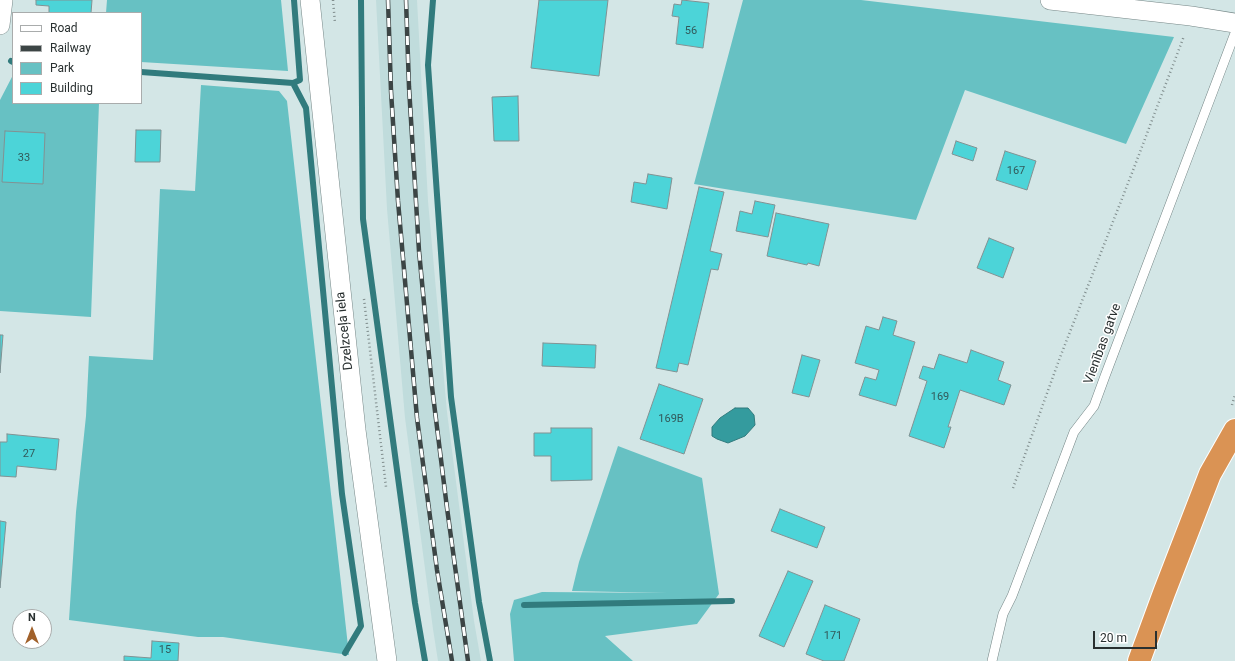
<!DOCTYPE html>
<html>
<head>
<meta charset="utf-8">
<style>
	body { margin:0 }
	#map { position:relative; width:1235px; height:661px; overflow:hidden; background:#d3e6e6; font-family:Roboto,sans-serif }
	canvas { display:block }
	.legend { position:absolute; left:12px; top:12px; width:130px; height:92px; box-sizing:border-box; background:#fff; border:1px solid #a9acac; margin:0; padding:5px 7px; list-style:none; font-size:12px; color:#293030 }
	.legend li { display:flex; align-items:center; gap:8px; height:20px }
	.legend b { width:20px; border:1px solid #a9acac }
	.north { position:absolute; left:12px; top:609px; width:40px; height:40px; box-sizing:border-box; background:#fff; border:1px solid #a9acac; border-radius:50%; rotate:0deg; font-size:11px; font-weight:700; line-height:16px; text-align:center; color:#293030 }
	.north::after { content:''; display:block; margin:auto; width:14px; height:18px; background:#a1612b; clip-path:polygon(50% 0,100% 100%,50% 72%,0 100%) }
	.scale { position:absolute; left:1093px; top:631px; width:64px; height:18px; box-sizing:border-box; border:2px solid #293030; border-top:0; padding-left:5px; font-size:12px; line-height:14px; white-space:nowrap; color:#293030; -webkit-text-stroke:3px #fff; paint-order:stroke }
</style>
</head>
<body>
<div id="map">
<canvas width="1235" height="661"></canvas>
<ul class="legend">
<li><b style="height:5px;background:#fff"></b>Road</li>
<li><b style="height:5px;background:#3c4545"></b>Railway</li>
<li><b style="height:11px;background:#67c1c3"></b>Park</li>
<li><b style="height:11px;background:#4cd4d8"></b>Building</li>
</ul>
<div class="north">N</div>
<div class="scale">20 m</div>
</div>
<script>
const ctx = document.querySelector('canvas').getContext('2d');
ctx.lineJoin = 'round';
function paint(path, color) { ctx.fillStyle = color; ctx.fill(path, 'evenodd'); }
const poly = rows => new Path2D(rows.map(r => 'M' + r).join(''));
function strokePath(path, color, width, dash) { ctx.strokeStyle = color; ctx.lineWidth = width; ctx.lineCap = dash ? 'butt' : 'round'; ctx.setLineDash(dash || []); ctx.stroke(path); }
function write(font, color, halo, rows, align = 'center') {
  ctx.font = font + ' Roboto,sans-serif'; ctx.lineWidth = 3; ctx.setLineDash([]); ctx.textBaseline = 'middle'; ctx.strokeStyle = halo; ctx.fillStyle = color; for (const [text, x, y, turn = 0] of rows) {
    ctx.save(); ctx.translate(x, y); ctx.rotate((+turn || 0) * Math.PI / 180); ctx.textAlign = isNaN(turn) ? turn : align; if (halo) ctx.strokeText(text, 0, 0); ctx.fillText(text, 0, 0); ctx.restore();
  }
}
const built = poly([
	[376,0,417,0,428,201,447,412,474,621,481,661,438,661,433,629,405,418,387,209]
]);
const green = poly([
	[107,0,281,0,288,71,141,62,141,13,106,13],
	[743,0,861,0,1174,37,1126,144,965,90,916,220,694,184],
	[13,75,13,103,99,103,91,317,0,311,0,100],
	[201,85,279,91,287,101,349,655,223,637,198,637,69,620,76,512,86,416,89,356,153,360,160,189,195,191],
	[618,446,702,478,719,594,697,624,605,636,633,661,514,661,510,614,514,600,542,592,668,593,572,591,579,562]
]);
const water = poly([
	[735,408,748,408,754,415,755,425,745,436,728,443,717,439,712,436,712,427,720,418,735,408]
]);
const stream = poly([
	[361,0,363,219,415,603,425,661],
	[433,0,428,65,451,397,479,602,490,661],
	[11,61,13,62],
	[141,72,293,83,300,80,294,0],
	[293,83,306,108,342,494,361,626,345,653],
	[524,605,732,601]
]);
const building = poly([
	[36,0,92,0,91,13,49,13,49,6,36,5,36,0],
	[539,0,608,0,599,76,531,68,539,0],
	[682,0,709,3,703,48,676,44,679,17,672,16,674,4,681,5,682,0],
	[518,96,519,141,494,141,492,97,518,96],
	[136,130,161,130,160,162,135,162,136,130],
	[5,131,45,133,43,184,2,182,5,131],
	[956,141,977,148,973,161,952,154,956,141],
	[1005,151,1036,161,1027,190,996,180,1005,151],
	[648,174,672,178,667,209,631,202,634,182,646,184,648,174],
	[699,187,724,192,710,251,722,254,718,270,711,269,688,365,679,363,677,372,656,368,699,187],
	[755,201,775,205,768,237,736,231,740,211,752,214,755,201],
	[776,213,829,224,819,266,808,263,807,265,767,256,776,213],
	[989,238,1014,248,1003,278,977,268,989,238],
	[883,317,897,321,893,335,915,342,896,406,859,395,865,377,876,380,879,370,855,363,866,326,879,330,883,317],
	[0,335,3,335,0,373,0,335],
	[543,343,596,345,595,368,542,366,543,343],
	[971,350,1004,362,998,380,1011,385,1004,405,960,390,948,427,951,427,944,448,909,436,927,381,919,378,923,366,934,369,939,354,967,363,971,350],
	[802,355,820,360,809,397,792,393,802,355],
	[659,384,703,399,684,454,640,439,659,384],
	[551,428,592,428,592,480,551,481,551,456,534,456,534,433,551,433,551,428],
	[7,434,59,439,56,470,17,466,16,477,0,476,0,442,7,442,7,434],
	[780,509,825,527,817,548,771,531,780,509],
	[0,521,6,522,0,588,0,521],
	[788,571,813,581,784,647,759,636,788,571],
	[825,605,860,619,844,661,824,661,806,654,825,605],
	[152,641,179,643,178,661,124,661,124,656,151,658,152,641]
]);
const path = poly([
	[333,0,335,23],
	[364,299,386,487],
	[1232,405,1235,395],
	[1013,488,1059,360,1132,173,1184,36]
]);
const service = poly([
	[992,661,1003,614,1012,596,1074,432,1094,406,1105,376,1235,33]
]);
const minor = poly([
	[310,0,356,430,387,661],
	[1050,0,1191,16,1235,23],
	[0,25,3,0]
]);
const trunk = poly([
	[1139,661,1164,593,1210,474,1235,430]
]);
const rail = poly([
	[388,0,391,91,398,201,417,418,437,570,452,661],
	[406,0,409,87,419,251,432,387,447,508,468,661]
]);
const numberNames = [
	["56",691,31],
	["33",24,158],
	["167",1016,171],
	["169",940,397],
	["169B",671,419],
	["27",29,454],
	["171",833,636],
	["15",165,650]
];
const streetNames = [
	["Dzelzceļa iela",345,331,-96],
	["Vienības gatve",1103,344,-70]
];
paint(built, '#c0dcdc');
paint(green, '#67c1c3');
paint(water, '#349b9e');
strokePath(water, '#317b7d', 1);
strokePath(stream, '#317b7d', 6);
paint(building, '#4cd4d8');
strokePath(building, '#819293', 1);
strokePath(service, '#758686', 10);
strokePath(minor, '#758686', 20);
strokePath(trunk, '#fff', 24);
strokePath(path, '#818e8e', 2.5, [1, 3]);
strokePath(service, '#fff', 9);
strokePath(minor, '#fff', 19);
strokePath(trunk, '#da9354', 22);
strokePath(rail, '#3c4545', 4.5);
strokePath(rail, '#fff', 3, [9]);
write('11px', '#32595a', null, numberNames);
write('13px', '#293030', '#fff', streetNames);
</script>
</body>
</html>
